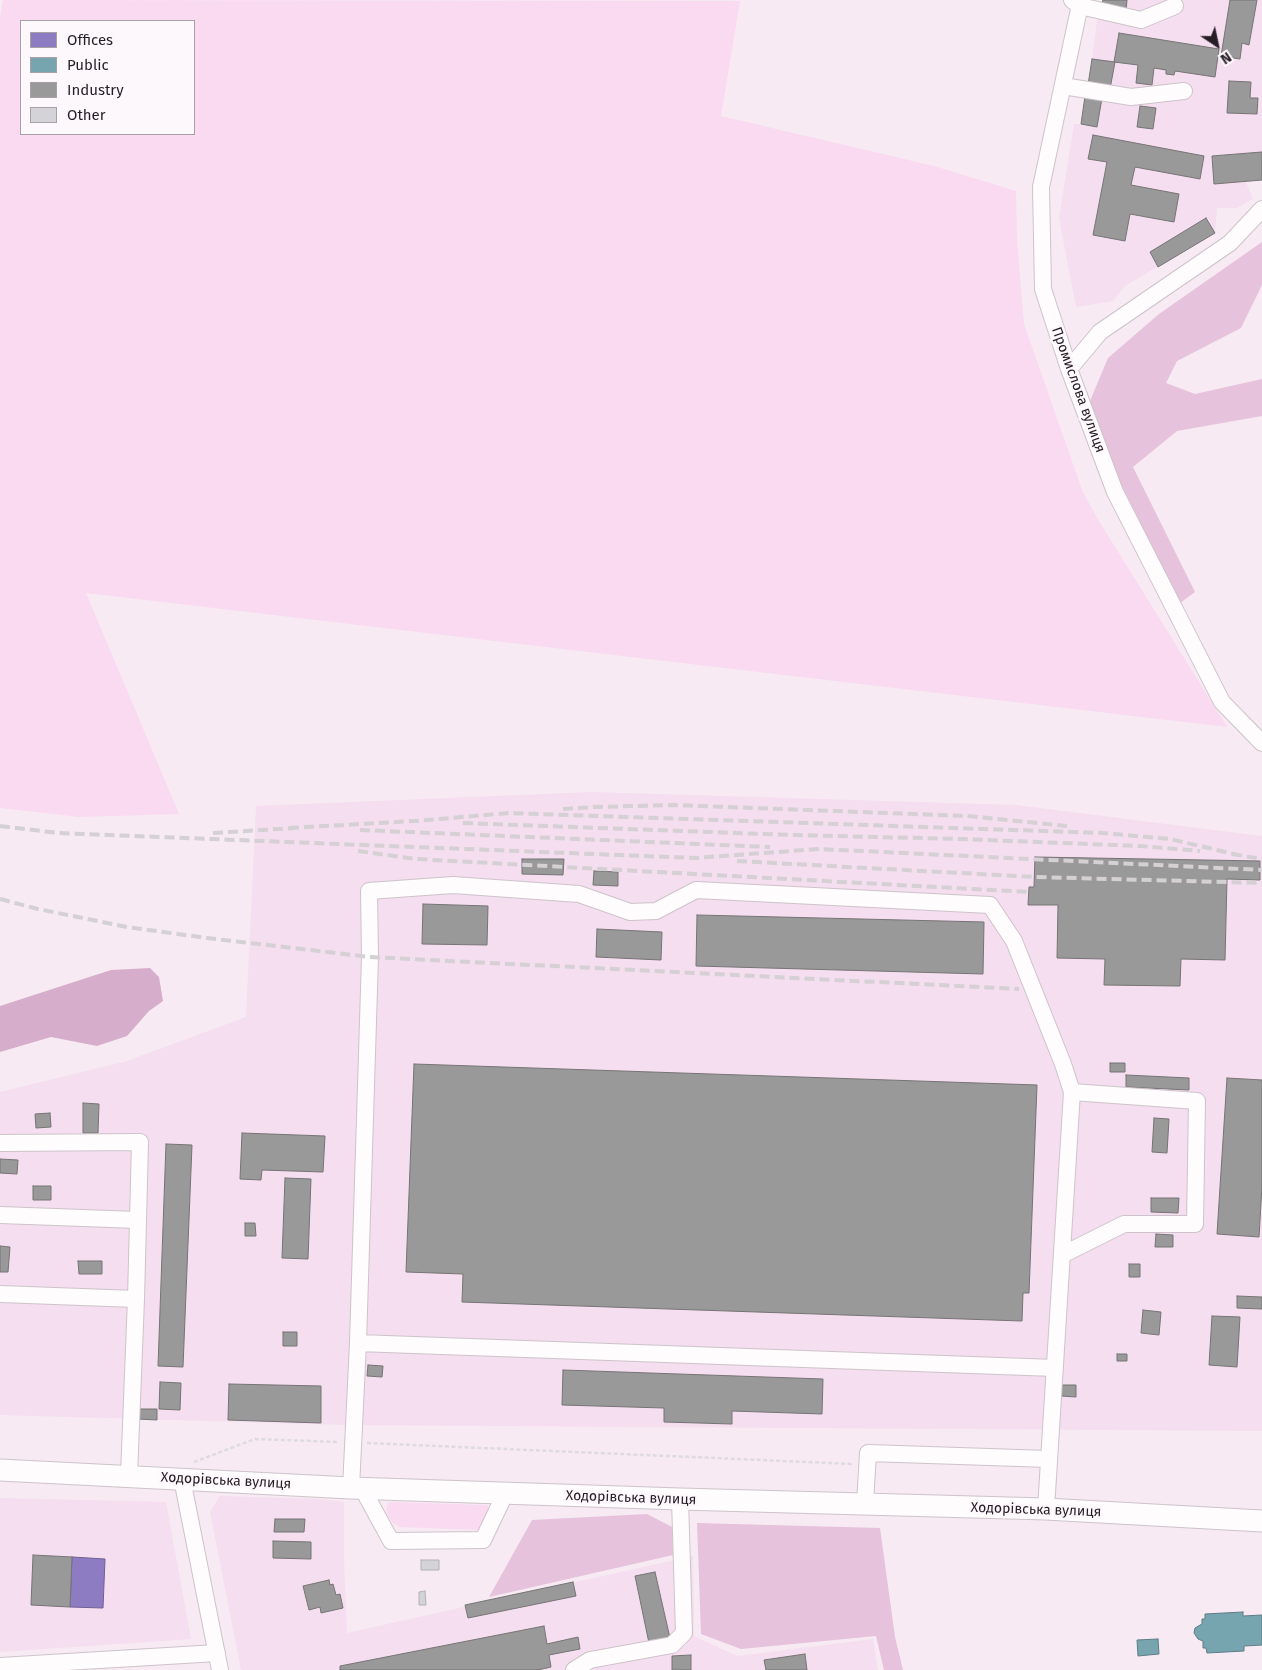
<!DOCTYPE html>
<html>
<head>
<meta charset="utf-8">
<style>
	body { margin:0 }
	#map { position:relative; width:1262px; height:1670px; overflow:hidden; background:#f7eaf3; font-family:"Fira Sans",sans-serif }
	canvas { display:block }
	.legend { position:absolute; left:20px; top:20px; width:175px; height:115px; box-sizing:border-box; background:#fdf8fb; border:1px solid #a7a1a5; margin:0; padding:6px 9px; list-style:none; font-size:15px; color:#271e25 }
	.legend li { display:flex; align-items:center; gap:10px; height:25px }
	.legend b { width:25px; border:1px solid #a7a1a5 }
	.north { position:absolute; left:1192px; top:20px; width:50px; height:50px; -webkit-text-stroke:4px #fdf8fb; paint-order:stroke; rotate:146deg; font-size:14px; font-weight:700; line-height:20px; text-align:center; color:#271e25 }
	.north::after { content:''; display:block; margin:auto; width:18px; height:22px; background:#271e25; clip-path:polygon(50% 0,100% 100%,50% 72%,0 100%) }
</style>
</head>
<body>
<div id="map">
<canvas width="1262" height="1670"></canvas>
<ul class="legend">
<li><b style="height:14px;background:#8e7cc3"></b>Offices</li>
<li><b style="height:14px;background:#76a5af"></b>Public</li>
<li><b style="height:14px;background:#999"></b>Industry</li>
<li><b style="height:14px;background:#d3d3d8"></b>Other</li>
</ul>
<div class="north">N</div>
</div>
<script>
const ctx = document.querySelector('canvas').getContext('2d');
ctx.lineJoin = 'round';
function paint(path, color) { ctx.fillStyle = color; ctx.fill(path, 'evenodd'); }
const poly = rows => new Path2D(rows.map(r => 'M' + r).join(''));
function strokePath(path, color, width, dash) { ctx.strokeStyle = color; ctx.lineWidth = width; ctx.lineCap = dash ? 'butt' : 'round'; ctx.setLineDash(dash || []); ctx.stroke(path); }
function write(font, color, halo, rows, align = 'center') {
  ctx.font = font + ' "Fira Sans",sans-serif'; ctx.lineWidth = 5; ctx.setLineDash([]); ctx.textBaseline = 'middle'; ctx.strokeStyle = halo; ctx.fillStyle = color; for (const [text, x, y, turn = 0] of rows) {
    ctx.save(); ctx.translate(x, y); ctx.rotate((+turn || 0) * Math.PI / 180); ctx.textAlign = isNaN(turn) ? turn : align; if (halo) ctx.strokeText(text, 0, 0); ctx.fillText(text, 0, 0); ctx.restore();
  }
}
const built = poly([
	[1103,0,1262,0,1262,180,1246,182,1253,199,1237,208,1217,208,1215,233,1125,286,1113,301,1076,307,1059,218,1074,124,1081,124,1092,59,1097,21],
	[591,792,1016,805,1262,836,1262,1431,345,1425,0,1415,0,1092,127,1061,246,1017,256,806],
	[220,1496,322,1499,344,1502,344,1560,347,1633,693,1556,694,1636,737,1656,873,1639,878,1670,241,1670,210,1512],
	[0,1498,166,1502,191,1639,0,1652]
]);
const green = poly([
	[3,0,740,1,721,116,934,166,1016,191,1017,241,1024,324,1082,490,1097,518,1227,727,86,593,179,814,79,817,0,808,0,19],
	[194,21,194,134,21,134,21,21],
	[389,1502,487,1505,490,1511,487,1521,479,1530,400,1527,393,1523,388,1516,386,1509]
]);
const forest = poly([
	[1262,242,1262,285,1241,328,1177,361,1166,383,1195,394,1262,379,1262,416,1177,431,1133,467,1195,592,1180,603,1119,480,1090,401,1108,358,1159,314],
	[647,1514,672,1527,673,1555,489,1597,532,1520],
	[697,1523,880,1528,895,1637,903,1670,884,1670,876,1636,741,1649,701,1634]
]);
const water = poly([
	[150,968,159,977,163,1001,149,1011,127,1036,97,1046,51,1037,0,1052,0,1006,111,970]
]);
const offices = poly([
	[72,1557,105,1559,103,1608,70,1607,72,1557]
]);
const public = poly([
	[1243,1612,1243,1616,1262,1615,1262,1645,1244,1646,1244,1651,1207,1653,1206,1648,1203,1648,1203,1641,1198,1639,1194,1633,1195,1628,1202,1624,1202,1619,1205,1619,1205,1614,1243,1612],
	[1158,1639,1159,1654,1138,1656,1137,1640,1158,1639]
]);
const industry = poly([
	[1103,0,1127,0,1126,11,1101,7,1103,0],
	[1230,0,1257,0,1249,45,1242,43,1240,59,1221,56,1230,0],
	[1119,33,1219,49,1215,77,1175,71,1174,75,1166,74,1166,70,1154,68,1152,85,1136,83,1138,65,1114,62,1119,33],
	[1092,59,1115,62,1110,89,1088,85,1092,59],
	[1229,81,1251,82,1250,98,1258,98,1257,114,1227,113,1229,81],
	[1085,96,1102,98,1097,127,1081,124,1085,96],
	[1140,106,1156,108,1153,129,1137,127,1140,106],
	[1093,135,1204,156,1200,179,1135,167,1131,185,1179,194,1174,222,1130,214,1125,241,1093,235,1107,162,1088,159,1093,135],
	[1262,152,1262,180,1214,184,1212,156,1262,152],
	[1206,218,1215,233,1158,267,1150,252,1206,218],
	[1035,857,1260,861,1260,880,1227,879,1225,960,1181,959,1180,986,1104,985,1105,959,1057,958,1058,905,1028,905,1029,887,1034,887,1035,857],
	[522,859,564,859,563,875,522,874,522,859],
	[594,871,618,872,618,886,593,885,594,871],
	[423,904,488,906,487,945,422,944,423,904],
	[697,915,984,922,983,974,696,966,697,915],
	[597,929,662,932,661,960,596,957,597,929],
	[1110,1063,1125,1063,1125,1072,1110,1072,1110,1063],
	[414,1064,1037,1085,1029,1293,1023,1293,1022,1321,462,1302,463,1274,406,1272,414,1064],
	[1126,1075,1189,1078,1189,1090,1126,1087,1126,1075],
	[1227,1078,1262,1080,1262,1186,1259,1237,1217,1234,1227,1078],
	[83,1103,99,1104,98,1133,83,1133,83,1103],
	[50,1113,51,1127,36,1128,35,1114,50,1113],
	[1154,1118,1169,1119,1167,1153,1152,1152,1154,1118],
	[242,1133,325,1136,323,1172,262,1170,261,1180,240,1179,242,1133],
	[166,1144,192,1145,183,1367,158,1366,166,1144],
	[0,1159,18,1160,17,1174,0,1173,0,1159],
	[285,1178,311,1179,308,1259,282,1258,285,1178],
	[33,1186,51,1186,51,1200,33,1200,33,1186],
	[1151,1198,1179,1198,1178,1213,1151,1212,1151,1198],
	[245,1223,255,1223,256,1236,245,1236,245,1223],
	[1156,1234,1173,1235,1173,1247,1155,1247,1156,1234],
	[0,1246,10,1247,8,1272,0,1272,0,1246],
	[78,1261,102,1261,102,1274,79,1274,78,1261],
	[1129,1264,1140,1264,1140,1277,1129,1277,1129,1264],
	[1237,1296,1262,1297,1262,1309,1237,1308,1237,1296],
	[1143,1310,1161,1312,1159,1335,1141,1333,1143,1310],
	[1212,1316,1240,1317,1237,1367,1209,1365,1212,1316],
	[283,1332,297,1332,297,1346,283,1346,283,1332],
	[1117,1354,1127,1354,1127,1361,1117,1361,1117,1354],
	[368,1365,383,1366,382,1377,367,1376,368,1365],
	[563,1370,823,1379,822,1414,732,1411,732,1424,664,1422,664,1408,562,1405,563,1370],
	[160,1382,181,1383,180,1410,159,1409,160,1382],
	[229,1384,321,1386,321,1423,228,1420,229,1384],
	[1062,1385,1076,1385,1076,1397,1061,1396,1062,1385],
	[139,1409,157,1409,157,1420,138,1419,139,1409],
	[275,1519,305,1519,304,1532,274,1532,275,1519],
	[273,1541,311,1542,311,1559,273,1558,273,1541],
	[33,1555,72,1557,70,1607,31,1605,33,1555],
	[655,1572,670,1638,649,1643,635,1576,655,1572],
	[329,1580,330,1585,333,1584,336,1595,340,1594,343,1608,321,1613,320,1607,309,1610,303,1586,329,1580],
	[573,1582,576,1596,468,1618,465,1605,573,1582],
	[544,1626,547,1644,578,1637,580,1649,549,1655,551,1667,538,1670,340,1670,340,1666,544,1626],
	[805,1654,807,1670,766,1670,764,1660,805,1654],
	[691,1655,691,1670,672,1670,672,1656,691,1655]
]);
const building = poly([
	[421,1560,439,1560,439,1570,421,1570,421,1560],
	[425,1591,426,1605,419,1605,419,1592,425,1591]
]);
const path = poly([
	[367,1443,853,1464],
	[194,1462,255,1439,339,1442]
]);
const minor = poly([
	[1072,0,1080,6,1141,20,1175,6],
	[1081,0,1041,187,1043,289,1069,369,1115,492,1222,702,1262,743],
	[1063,86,1131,97,1184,91],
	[1069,369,1100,332,1230,243,1262,209],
	[0,1143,140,1142,136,1299,129,1475],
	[0,1215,138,1220],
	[1062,1255,1124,1224,1195,1224,1197,1101,1072,1092],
	[0,1294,136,1299],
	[358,1343,1055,1368],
	[182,1479,220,1670],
	[351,1488,358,1343,370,957,369,891,453,885,579,894,630,912,656,911,696,890,990,905,1014,941,1063,1064,1072,1092,1046,1509],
	[362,1488,391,1541,483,1540,505,1494],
	[865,1503,868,1453,1049,1459],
	[0,1666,217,1653],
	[574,1670,590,1660,672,1645,684,1633,680,1499]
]);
const major = poly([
	[0,1470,351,1488,680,1499,1046,1509,1262,1521]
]);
const rail = poly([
	[563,809,594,807,673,805,967,816,1067,826],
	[463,823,792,835,961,839,1140,846,1200,851],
	[0,826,58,833,695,858,819,849,1262,870],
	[289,828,415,821,509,813,1102,833,1170,839,1238,855],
	[360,830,770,847],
	[213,833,295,828],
	[358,851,416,859,1029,892],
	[1232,854,1262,859],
	[737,861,1035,877,1262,883],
	[0,899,38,909,127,927,207,938,370,957,1019,989]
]);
const streetNames = [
	["Промислова вулиця",1078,390,70],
	["Ходорівська вулиця",226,1481,3],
	["Ходорівська вулиця",631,1498,2],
	["Ходорівська вулиця",1036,1510,2]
];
paint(built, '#f5deef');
paint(green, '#f9daf0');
paint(forest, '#e6c2dc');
paint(water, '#d6adca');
paint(offices, '#8e7cc3');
strokePath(offices, '#6f6094', 1);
paint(public, '#76a5af');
strokePath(public, '#5e7c86', 1);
paint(industry, '#999');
strokePath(industry, '#777476', 1);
paint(building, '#d3d3d8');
strokePath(building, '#b2b2b6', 1);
strokePath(minor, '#cec3ca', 18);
strokePath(major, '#cec3ca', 23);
strokePath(path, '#dedbde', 2.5, [4, 2.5]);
strokePath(minor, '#fefcfd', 16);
strokePath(major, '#fefcfd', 21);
strokePath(rail, '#d4d0d3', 4, [10, 5]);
write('14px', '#271e25', '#fdf8fb', streetNames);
</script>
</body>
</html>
